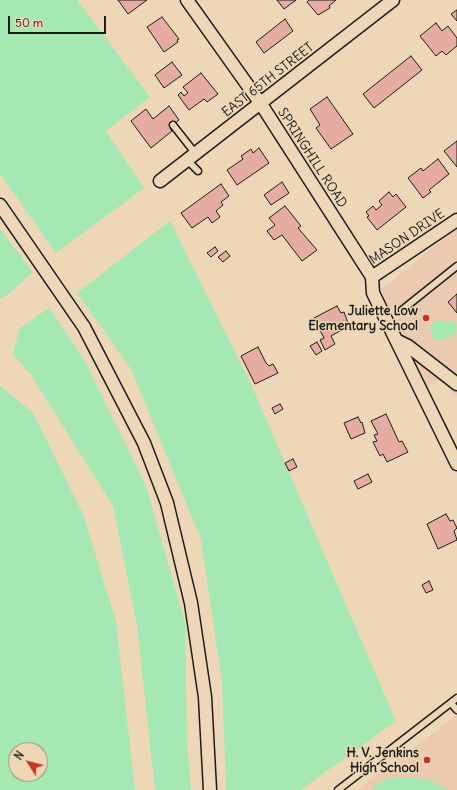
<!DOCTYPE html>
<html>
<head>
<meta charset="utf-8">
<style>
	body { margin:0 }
	#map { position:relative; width:457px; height:790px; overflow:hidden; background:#edd7b6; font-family:Delius,sans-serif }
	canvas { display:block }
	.north { position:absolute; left:8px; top:742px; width:40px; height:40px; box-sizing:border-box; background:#edd7b6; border:1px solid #998c78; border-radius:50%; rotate:306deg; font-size:11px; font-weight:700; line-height:16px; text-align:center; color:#1c1c1c }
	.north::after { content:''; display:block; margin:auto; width:14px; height:18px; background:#c8321e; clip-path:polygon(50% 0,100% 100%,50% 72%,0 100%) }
	.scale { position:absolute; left:8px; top:16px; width:98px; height:18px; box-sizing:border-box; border:2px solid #1c1c1c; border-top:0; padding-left:5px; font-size:12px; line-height:14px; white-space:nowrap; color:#1c1c1c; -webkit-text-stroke:3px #edd7b6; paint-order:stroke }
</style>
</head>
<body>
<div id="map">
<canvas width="457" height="790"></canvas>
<div class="north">N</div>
<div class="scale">50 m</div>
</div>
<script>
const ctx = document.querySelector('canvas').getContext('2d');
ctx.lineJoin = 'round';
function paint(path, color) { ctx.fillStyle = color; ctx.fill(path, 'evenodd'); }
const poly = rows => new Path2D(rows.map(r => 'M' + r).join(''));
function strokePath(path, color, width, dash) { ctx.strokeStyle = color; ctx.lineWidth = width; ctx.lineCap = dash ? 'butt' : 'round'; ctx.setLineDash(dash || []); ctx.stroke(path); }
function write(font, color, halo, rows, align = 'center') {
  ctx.font = font + ' Delius,sans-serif'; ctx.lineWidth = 3; ctx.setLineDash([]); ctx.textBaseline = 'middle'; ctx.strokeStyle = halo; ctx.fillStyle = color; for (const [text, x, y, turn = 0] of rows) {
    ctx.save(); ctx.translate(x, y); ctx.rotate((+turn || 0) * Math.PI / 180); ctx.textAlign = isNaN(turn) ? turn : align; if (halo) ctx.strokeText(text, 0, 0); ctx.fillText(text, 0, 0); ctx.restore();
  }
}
const built = poly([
	[457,228,457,397,440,380,428,386,381,290],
	[457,715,457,790,357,790,436,731]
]);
const green = poly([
	[0,0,77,0,150,97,106,131,144,188,56,253,0,174],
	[170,221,250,382,396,721,301,790,226,790,222,682,201,540,131,369,77,293],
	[0,229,33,272,6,296,0,298],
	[49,308,84,359,146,486,185,623,187,742,191,790,155,790,137,626,113,506,31,375,13,354,19,329,40,314],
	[435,320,454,322,457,327,455,333,449,338,436,340,433,339,430,329],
	[0,386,33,413,83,514,116,621,135,790,0,790],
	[16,750,40,750,40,774,16,774],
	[405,777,427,779,450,790,370,790,385,779]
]);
const building = poly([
	[118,0,147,0,128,14,118,0],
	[277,0,296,0,284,9,277,0],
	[309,0,336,0,329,6,330,8,318,15,307,2,309,0],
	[457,10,457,21,451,14,457,10],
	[162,17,179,39,177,40,178,42,164,52,147,27,162,17],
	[285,19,293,31,264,53,256,42,285,19],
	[436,23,442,31,448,26,457,38,457,46,446,55,442,51,436,56,420,36,436,23],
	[411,56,422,70,374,108,363,94,411,56],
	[172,62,182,75,164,88,155,75,172,62],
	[201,73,218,94,207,102,204,99,189,110,178,95,181,92,184,96,188,93,183,87,201,73],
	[327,97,353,134,331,149,316,128,320,125,310,109,327,97],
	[169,106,179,120,170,128,172,131,151,148,131,121,146,109,153,119,169,106],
	[457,141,457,167,444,151,457,141],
	[259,148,269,163,237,185,227,170,243,159,241,156,251,149,253,153,259,148],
	[438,159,449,174,429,190,431,192,423,198,408,178,421,168,423,171,438,159],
	[282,182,289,193,271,205,264,195,282,182],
	[221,184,229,196,221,202,223,205,216,211,220,217,212,223,208,217,192,228,181,213,221,184],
	[389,192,393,197,396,194,406,207,377,230,367,217,369,216,366,212,373,206,376,210,382,205,379,201,389,192],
	[285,206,301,226,298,228,317,250,302,261,282,235,274,240,267,231,275,225,269,218,285,206],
	[215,247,218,251,211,257,207,253,215,247],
	[226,251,230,256,223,262,218,257,226,251],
	[457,294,457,313,448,302,457,294],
	[337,306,341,313,344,312,349,326,331,336,335,344,325,350,320,340,324,338,314,318,337,306],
	[317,342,322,351,316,355,310,346,317,342],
	[258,347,266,363,269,366,273,364,278,373,255,384,241,356,258,347],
	[280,404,283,409,275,414,272,408,280,404],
	[386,414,399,442,402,441,408,452,387,462,383,454,380,456,373,442,377,441,374,435,378,434,371,421,386,414],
	[358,417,361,423,362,422,365,433,351,439,344,423,358,417],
	[293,459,297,467,289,471,285,463,293,459],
	[368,474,372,482,358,489,354,481,368,474],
	[446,514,450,521,453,520,457,528,454,531,457,540,438,549,427,524,446,514],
	[429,581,433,590,426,593,422,585,429,581]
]);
const lane = poly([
	[173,125,195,153],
	[187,160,198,171],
	[402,310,457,266],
	[451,703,457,710],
	[338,790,457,698]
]);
const street = poly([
	[187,0,261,104,372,277,373,293,457,464],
	[160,181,393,0],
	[0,205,84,327,144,443,167,503,191,603,205,697,210,790],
	[372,277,457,220],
	[396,340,408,346,457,384]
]);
const markers = [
	[426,318,4,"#c8321e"],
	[427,760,4,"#c8321e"]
];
const streetNames = [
	["EAST 65TH STREET",268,80,-38],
	["SPRINGHILL ROAD",312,158,57],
	["MASON DRIVE",407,237,-34]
];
const poiNames = [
	["Juliette Low",418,311],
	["Elementary School",418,326],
	["H. V. Jenkins",419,753],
	["High School",419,768]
];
paint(built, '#ebcab0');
paint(green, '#a6e8b2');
paint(building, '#e6aca1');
strokePath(building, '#1c1c1c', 1);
strokePath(lane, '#1c1c1c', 9);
strokePath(street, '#1c1c1c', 15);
strokePath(lane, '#edd7b6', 6);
strokePath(street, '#edd7b6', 12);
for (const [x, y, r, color] of markers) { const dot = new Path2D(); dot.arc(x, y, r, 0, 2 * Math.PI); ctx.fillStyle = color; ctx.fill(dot); strokePath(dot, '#edd7b6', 1.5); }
write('13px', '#1c1c1c', '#edd7b6', streetNames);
write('bold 13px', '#1c1c1c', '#edd7b6', poiNames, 'right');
</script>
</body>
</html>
